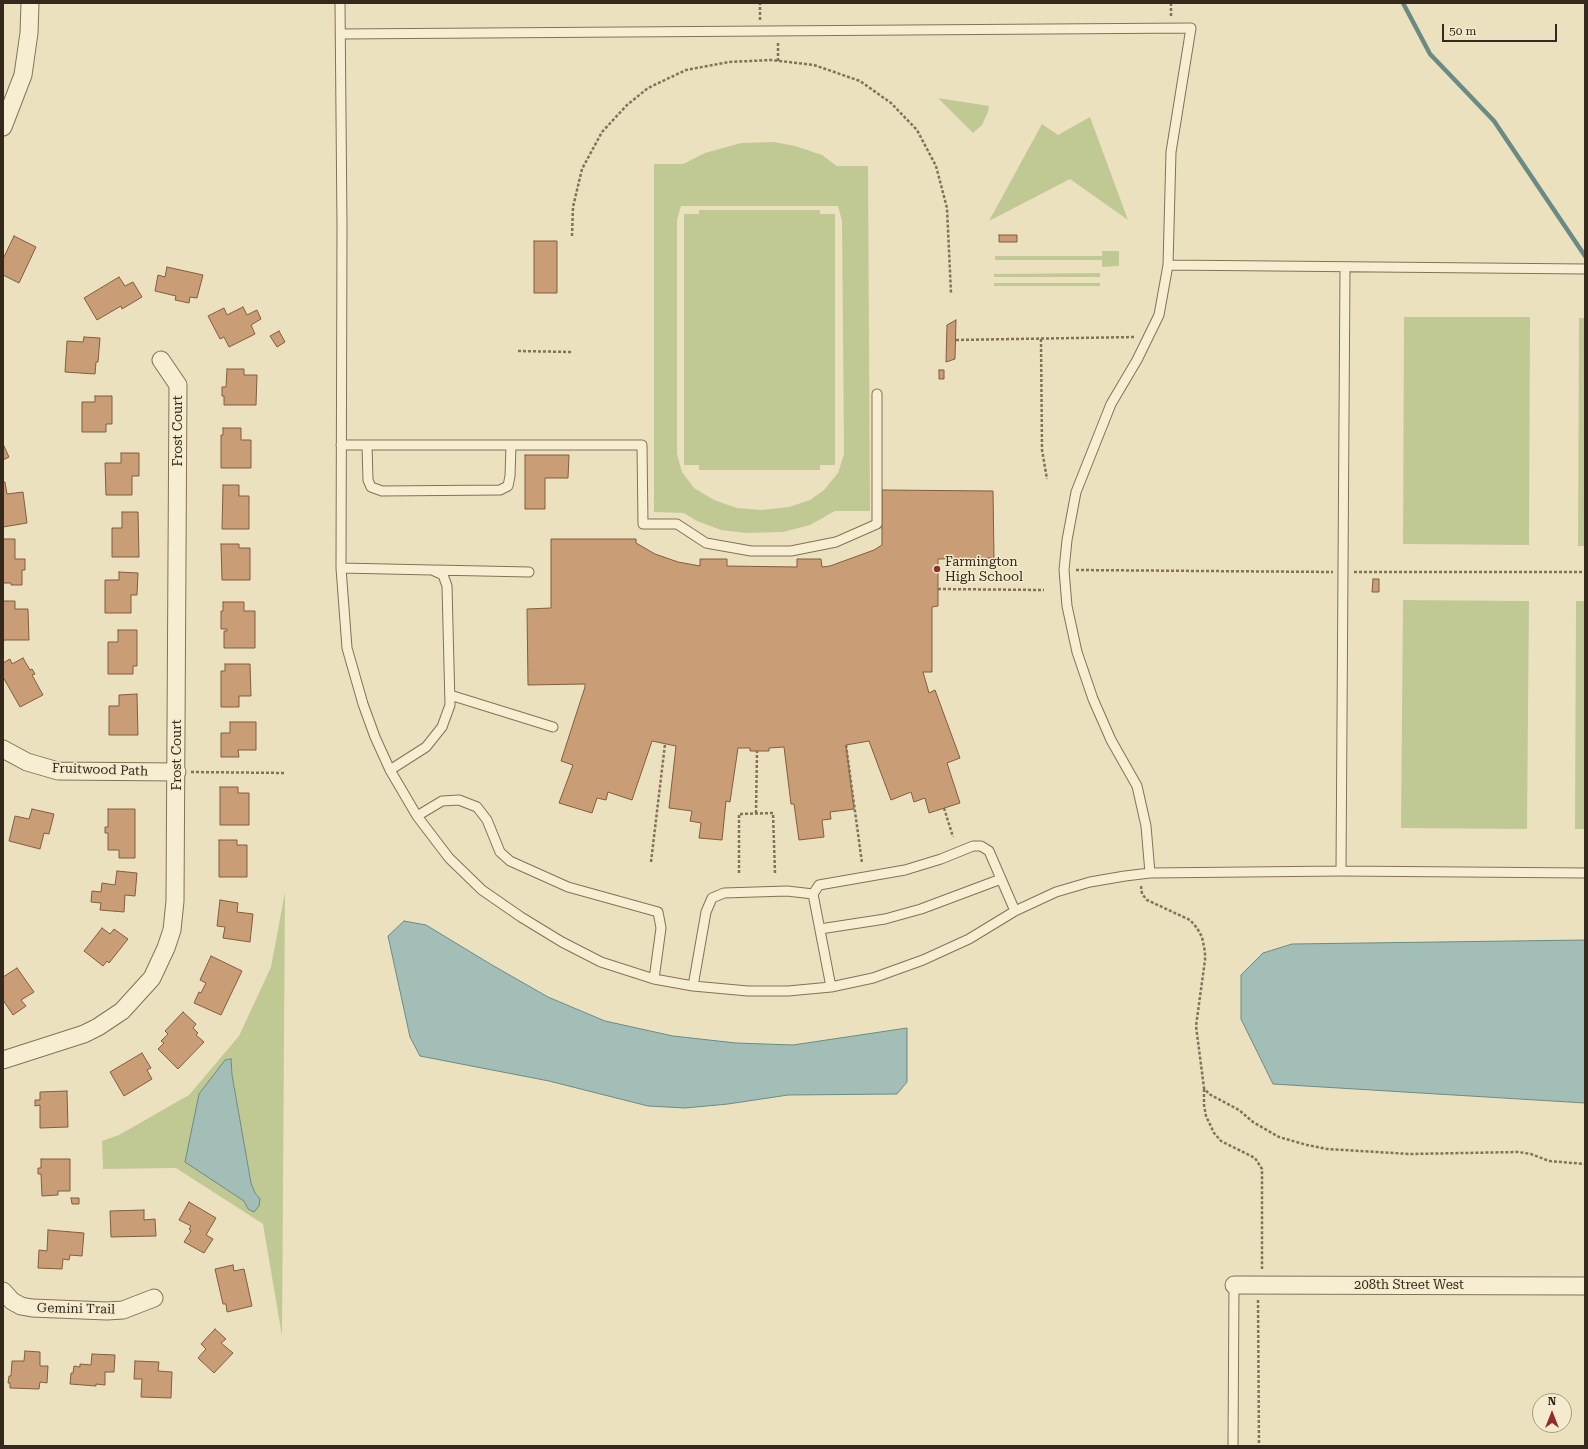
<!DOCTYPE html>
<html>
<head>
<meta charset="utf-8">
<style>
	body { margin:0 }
	#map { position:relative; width:1588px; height:1449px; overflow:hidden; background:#ece1be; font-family:"Roboto Serif",serif }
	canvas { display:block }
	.frame { position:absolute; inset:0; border:4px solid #34291c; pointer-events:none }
	.north { position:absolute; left:1532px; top:1393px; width:40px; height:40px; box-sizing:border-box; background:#f4ebce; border:1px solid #a79d87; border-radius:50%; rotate:0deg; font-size:11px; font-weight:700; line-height:16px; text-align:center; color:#34291c }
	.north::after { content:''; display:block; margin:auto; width:14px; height:18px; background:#912e2a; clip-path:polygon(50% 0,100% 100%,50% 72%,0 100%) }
	.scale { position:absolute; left:1442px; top:24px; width:115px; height:18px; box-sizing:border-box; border:2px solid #34291c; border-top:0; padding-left:5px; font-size:12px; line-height:14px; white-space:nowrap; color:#34291c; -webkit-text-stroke:3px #f4ebce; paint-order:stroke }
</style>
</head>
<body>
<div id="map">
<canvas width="1588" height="1449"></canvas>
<div class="frame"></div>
<div class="north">N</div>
<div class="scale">50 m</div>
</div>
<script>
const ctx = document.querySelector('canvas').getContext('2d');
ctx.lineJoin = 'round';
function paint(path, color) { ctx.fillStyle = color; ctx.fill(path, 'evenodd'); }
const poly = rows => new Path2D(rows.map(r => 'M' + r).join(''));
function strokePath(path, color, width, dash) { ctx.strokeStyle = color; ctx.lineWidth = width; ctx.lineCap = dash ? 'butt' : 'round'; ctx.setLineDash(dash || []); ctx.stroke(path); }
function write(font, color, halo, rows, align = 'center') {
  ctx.font = font + ' "Roboto Serif",serif'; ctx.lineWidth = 3; ctx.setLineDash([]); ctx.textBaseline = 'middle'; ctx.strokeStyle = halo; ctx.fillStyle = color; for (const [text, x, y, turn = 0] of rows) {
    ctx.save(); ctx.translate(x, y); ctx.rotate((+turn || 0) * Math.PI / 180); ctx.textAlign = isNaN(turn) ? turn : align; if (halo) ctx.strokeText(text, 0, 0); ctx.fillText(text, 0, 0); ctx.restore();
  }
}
const green = poly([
	[938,98,989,106,988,112,982,125,973,133],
	[1090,117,1128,220,1070,179,989,221,1042,124,1058,135],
	[774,142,795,146,822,155,837,166,868,166,870,511,835,511,810,525,783,532,746,533,721,530,697,521,684,513,654,512,654,164,683,164,705,153,741,143],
	[681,206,838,206,842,221,844,454,838,473,824,490,810,500,789,507,761,510,737,508,714,500,694,488,682,472,677,454,677,220],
	[699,210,820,210,820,214,835,214,835,465,820,465,820,470,699,470,699,465,684,465,684,214,699,214],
	[1102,251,1119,251,1119,266,1102,267,1102,260,995,260,995,256,1102,256],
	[1100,273,1100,277,994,277,994,274],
	[994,283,1100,283,1100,286,994,286],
	[1404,317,1530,317,1529,545,1403,544],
	[1579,318,1585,318,1585,546,1578,546],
	[1403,600,1529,601,1527,829,1401,828],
	[1576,601,1585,601,1585,829,1575,829],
	[285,892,282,1336,263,1224,176,1168,103,1169,102,1141,119,1135,189,1095,239,1036,271,967],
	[231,1059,232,1075,251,1183,255,1193,260,1199,248,1209,244,1201,216,1182,225,1060]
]);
const water = poly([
	[404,921,426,925,492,965,548,997,605,1021,673,1036,736,1043,793,1045,907,1028,907,1082,897,1094,788,1095,728,1104,685,1108,648,1106,549,1081,420,1056,410,1037,388,936,404,921],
	[1585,940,1585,1103,1273,1084,1241,1019,1241,975,1263,953,1292,944,1585,940],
	[231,1059,232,1075,251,1183,255,1193,260,1199,259,1206,254,1212,248,1209,244,1201,185,1162,199,1094,225,1060,231,1059]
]);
const stream = poly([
	[1403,3,1430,54,1494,121,1585,256]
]);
const building = poly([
	[999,235,1017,235,1017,242,999,242,999,235],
	[14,236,36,247,19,283,3,275,3,259,14,236],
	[534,241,557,241,557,293,534,293,534,241],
	[167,267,203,275,197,298,190,297,189,303,175,300,176,296,155,291,158,275,165,277,167,267],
	[119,277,125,286,133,282,142,297,122,309,121,306,97,320,84,298,119,277],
	[243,307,247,315,257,310,261,319,251,325,255,334,229,347,224,337,220,339,208,316,224,308,227,315,243,307],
	[956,320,955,359,946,362,947,325,956,320],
	[279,331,285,342,277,347,270,336,279,331],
	[84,337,100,338,98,362,96,362,95,374,65,372,67,341,83,342,84,337],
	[227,369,244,369,244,375,257,375,256,405,224,405,224,396,222,396,222,387,226,387,227,369],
	[939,370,944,370,944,379,939,379,939,370],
	[95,396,112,396,112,424,106,424,106,432,82,432,82,402,95,402,95,396],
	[223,428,241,428,241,440,251,440,251,468,221,468,221,435,223,435,223,428],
	[3,444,9,457,3,460,3,444],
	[121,453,139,453,139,476,132,476,132,495,106,495,105,463,121,463,121,453],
	[525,455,569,455,568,478,545,478,545,509,525,509,525,455],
	[3,482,5,482,7,494,23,492,27,523,3,527,3,482],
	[223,485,239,485,239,496,249,496,249,529,222,529,223,485],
	[882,490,993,491,994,558,938,559,938,606,932,607,932,672,923,672,929,693,935,690,960,758,947,763,960,803,929,813,925,798,914,802,911,792,891,800,869,741,846,745,854,809,830,812,831,819,822,820,824,837,799,840,794,804,791,804,784,747,769,748,769,751,750,751,750,748,738,748,730,802,726,801,722,840,699,838,701,823,690,821,692,811,669,808,676,746,652,741,632,800,608,792,606,800,597,798,592,813,559,803,573,765,561,761,585,687,585,684,528,685,527,609,551,608,551,539,636,539,636,543,655,554,678,562,700,566,700,559,727,559,727,566,797,567,797,559,821,559,822,567,830,566,874,550,882,545,882,490],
	[122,512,138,512,139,557,112,557,112,528,122,528,122,512],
	[3,539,15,539,15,559,25,559,25,570,22,570,22,585,11,585,11,583,3,583,3,539],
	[221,544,239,544,239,548,250,548,250,580,222,580,221,544],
	[119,572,138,573,137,595,131,595,131,613,105,613,105,580,119,580,119,572],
	[1373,579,1379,579,1379,592,1372,592,1373,579],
	[3,601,15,601,15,609,28,609,29,640,4,640,3,644,3,601],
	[223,602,244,602,244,611,255,611,255,648,224,648,224,631,227,631,227,629,221,629,221,611,223,611,223,602],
	[118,630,137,630,137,666,133,666,133,674,108,674,108,642,118,642,118,630],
	[23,658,30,670,32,669,35,674,32,675,43,695,20,707,3,677,3,663,10,659,12,664,23,658],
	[225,664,250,664,251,696,239,696,239,707,221,707,221,671,225,671,225,664],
	[137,694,138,735,109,735,109,706,119,706,119,695,137,694],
	[230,722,256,722,256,750,238,750,239,757,221,757,221,733,230,733,230,722],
	[220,787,238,787,238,793,249,793,249,825,220,825,220,787],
	[32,809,54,814,49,834,44,833,40,849,9,841,15,816,29,819,32,809],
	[108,809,135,809,135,858,119,858,119,850,108,850,108,833,105,833,105,827,108,827,108,809],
	[219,840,237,840,237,845,247,845,247,877,219,877,219,840],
	[117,871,137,873,135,896,125,895,124,912,100,910,101,903,91,902,92,891,101,892,102,883,115,885,117,871],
	[220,900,238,903,237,912,253,914,250,942,223,938,225,927,217,926,220,900],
	[102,928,110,934,114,929,128,939,109,963,107,961,103,966,84,951,102,928],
	[211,956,242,971,221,1015,194,1003,199,992,201,993,206,983,200,980,211,956],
	[17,968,34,992,21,1000,26,1006,13,1015,3,1000,3,977,17,968],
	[183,1012,196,1024,193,1028,198,1033,196,1035,204,1042,178,1069,158,1049,164,1043,161,1041,168,1034,165,1031,183,1012],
	[142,1053,151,1068,147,1070,152,1079,124,1096,110,1072,142,1053],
	[67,1091,68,1127,40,1128,40,1105,35,1106,35,1100,40,1100,40,1092,67,1091],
	[41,1159,70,1159,70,1191,58,1191,58,1195,42,1196,41,1174,38,1174,38,1168,41,1168,41,1159],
	[71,1198,79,1198,79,1204,72,1204,71,1198],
	[189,1202,216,1218,206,1235,213,1239,204,1253,184,1242,191,1231,189,1229,191,1226,179,1220,189,1202],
	[144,1210,144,1220,155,1219,156,1236,111,1237,110,1211,144,1210],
	[48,1230,84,1233,82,1256,70,1255,69,1260,63,1259,62,1269,38,1268,39,1250,47,1251,48,1230],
	[233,1265,234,1271,244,1269,252,1306,227,1312,226,1304,223,1304,215,1269,233,1265],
	[215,1329,226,1339,221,1343,233,1353,214,1373,198,1358,206,1349,201,1344,215,1329],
	[25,1351,40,1352,40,1366,48,1366,47,1383,40,1382,39,1389,10,1388,10,1383,8,1383,9,1376,11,1376,12,1361,24,1361,25,1351],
	[92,1354,115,1355,114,1372,105,1372,105,1385,96,1384,96,1386,70,1384,71,1373,73,1373,74,1366,80,1367,80,1364,91,1365,92,1354],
	[135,1361,159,1362,158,1371,172,1372,171,1398,141,1397,142,1379,134,1379,135,1361]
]);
const path = poly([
	[1171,16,1171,3],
	[760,20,760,3],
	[778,61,778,41],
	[572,236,573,207,582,169,602,132,627,105,648,88,686,70,729,62,771,60,814,65,860,81,891,103,917,130,936,166,947,208,951,293],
	[1041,339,1042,450,1047,479],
	[956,340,1135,337],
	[518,351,571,352],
	[1076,570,1333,572],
	[1354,572,1585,572],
	[938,589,1044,590],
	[846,745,862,863],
	[191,772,286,773],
	[944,808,953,837],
	[756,813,757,751],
	[651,862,665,744],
	[739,873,739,814,773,813,775,873],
	[1141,886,1142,894,1147,900,1190,920,1197,928,1202,937,1205,952,1205,960,1196,1026,1204,1088,1209,1094,1239,1110,1253,1122,1279,1137,1307,1145,1327,1149,1410,1154,1518,1152,1531,1154,1549,1161,1585,1164],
	[1204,1089,1204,1105,1206,1116,1214,1133,1221,1141,1255,1158,1262,1169,1262,1269],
	[1258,1300,1259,1446]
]);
const service = poly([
	[340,3,342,226,341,568,347,648,363,704,375,737,390,770,417,816,449,858,482,890,521,917,562,942,601,962,654,979,693,986,748,991,788,991,831,987,873,978,923,960,969,939,1015,911,1056,892,1090,882,1125,876,1150,873,1341,871,1585,873],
	[341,34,1191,28,1171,152,1168,265,1585,269],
	[341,445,642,445,643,524,677,524,706,543,751,551,791,551,836,542,877,524,877,394],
	[367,445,368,480,371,487,382,491,500,490,508,486,510,476,511,445],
	[341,568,432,570,443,575,447,586,450,705,442,727,426,747,390,770],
	[435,570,529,572],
	[450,695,553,727],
	[417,816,442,801,459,800,477,807,487,820,500,852,510,861,568,887,658,912,661,928,654,979],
	[1341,871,1345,267],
	[1150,873,1146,826,1137,786,1111,740,1093,699,1077,652,1067,606,1064,570,1067,540,1076,492,1111,404,1137,360,1159,315,1168,265],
	[820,929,885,919,921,909,1001,879],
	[693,986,706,912,712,898,724,893,787,891,813,894],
	[831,987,813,894,819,885,905,870,941,859,973,846,981,846,989,851,1015,911],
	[1233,1446,1234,1285]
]);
const minor = poly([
	[3,127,23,75,29,33,30,3],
	[3,749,27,762,58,771,177,772],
	[3,1060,84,1034,98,1027,122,1011,152,978,166,948,172,930,175,901,178,385,161,360],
	[1234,1285,1585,1286],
	[3,1291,12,1301,21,1306,32,1308,107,1311,123,1310,154,1298]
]);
const markers = [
	[937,569,4,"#912e2a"]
];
const streetNames = [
	["Frost Court",178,431,-90],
	["Frost Court",177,755,-90],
	["Fruitwood Path",100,770,2],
	["208th Street West",1409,1285],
	["Gemini Trail",76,1309,1]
];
const poiNames = [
	["Farmington",945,562],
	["High School",945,577]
];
paint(green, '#c0c993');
paint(water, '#a2beb7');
strokePath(water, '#6a8b84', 1);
strokePath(stream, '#6a8b84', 4.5);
paint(building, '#c99d75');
strokePath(building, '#825d3e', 1);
strokePath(service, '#847158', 11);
strokePath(minor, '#847158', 19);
strokePath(path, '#847158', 2.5, [3, 2]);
strokePath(service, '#f7eed1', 9);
strokePath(minor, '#f7eed1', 17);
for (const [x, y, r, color] of markers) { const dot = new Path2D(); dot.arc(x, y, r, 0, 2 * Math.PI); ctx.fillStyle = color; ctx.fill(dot); strokePath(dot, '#f4ebce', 1.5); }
write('13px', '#34291c', '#f4ebce', streetNames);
write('13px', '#34291c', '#f4ebce', poiNames, 'left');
</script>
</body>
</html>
